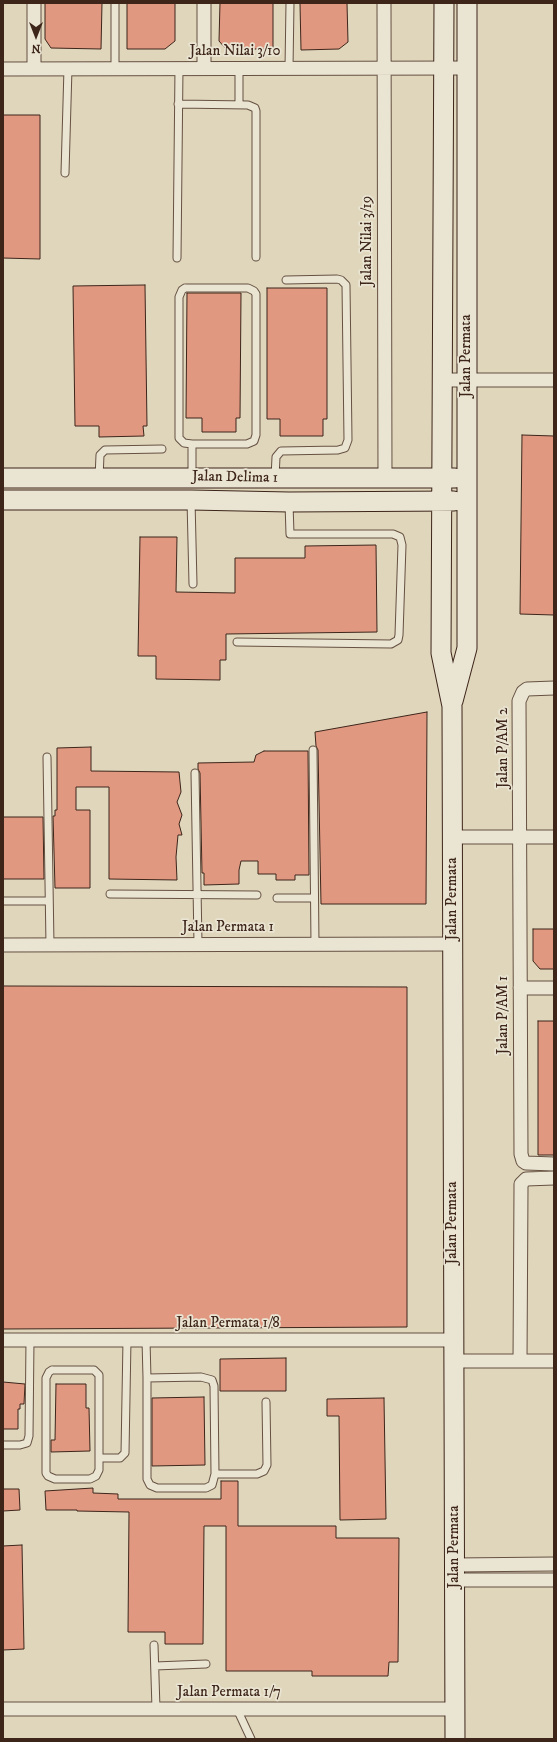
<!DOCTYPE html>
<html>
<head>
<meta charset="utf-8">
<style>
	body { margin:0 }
	#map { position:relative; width:557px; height:1742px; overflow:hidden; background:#dfd6bb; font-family:"IM FELL DW Pica",serif }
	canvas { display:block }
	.frame { position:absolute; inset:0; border:4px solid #3d251a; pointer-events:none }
	.north { position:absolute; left:16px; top:16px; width:40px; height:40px; -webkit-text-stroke:3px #eae4d3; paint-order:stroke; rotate:180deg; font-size:11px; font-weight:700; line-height:16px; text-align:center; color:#3d251a }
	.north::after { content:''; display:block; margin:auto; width:14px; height:18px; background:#3d251a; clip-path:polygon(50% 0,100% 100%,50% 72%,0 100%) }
</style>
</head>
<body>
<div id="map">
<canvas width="557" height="1742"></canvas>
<div class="frame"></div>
<div class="north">N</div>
</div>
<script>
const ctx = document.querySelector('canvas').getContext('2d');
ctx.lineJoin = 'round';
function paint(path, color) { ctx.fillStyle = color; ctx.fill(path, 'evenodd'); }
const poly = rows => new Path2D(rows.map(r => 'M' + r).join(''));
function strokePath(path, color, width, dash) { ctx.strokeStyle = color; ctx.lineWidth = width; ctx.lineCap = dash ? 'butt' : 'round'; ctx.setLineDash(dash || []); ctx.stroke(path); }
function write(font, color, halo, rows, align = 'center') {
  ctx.font = font + ' "IM FELL DW Pica",serif'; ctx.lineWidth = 3.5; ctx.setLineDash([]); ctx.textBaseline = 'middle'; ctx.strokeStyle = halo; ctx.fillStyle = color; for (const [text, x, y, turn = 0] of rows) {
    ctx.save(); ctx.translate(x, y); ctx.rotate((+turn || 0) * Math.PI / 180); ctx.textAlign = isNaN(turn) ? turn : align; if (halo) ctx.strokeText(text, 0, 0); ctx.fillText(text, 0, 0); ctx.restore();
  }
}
const building = poly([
	[45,3,102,3,101,49,51,48,45,39,45,3],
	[127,3,175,3,175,41,165,49,127,49,127,3],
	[220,3,273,3,273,49,226,49,219,41,220,3],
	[300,3,347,3,348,42,339,49,301,50,300,3],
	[3,115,40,115,40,259,3,258,3,115],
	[145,285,147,426,143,426,144,436,99,437,99,426,75,426,73,286,145,285],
	[267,288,327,288,327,419,323,419,323,436,280,436,280,419,267,419,267,288],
	[187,293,241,293,240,418,236,418,236,432,202,432,202,418,186,418,187,293],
	[522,435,554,436,554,615,520,614,522,435],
	[140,537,177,537,176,592,235,593,235,558,305,558,305,546,376,545,377,632,226,634,226,660,220,660,220,680,156,679,156,656,138,656,140,537],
	[427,712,426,904,321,904,318,750,316,746,315,732,427,712],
	[91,747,91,771,179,772,181,792,177,802,182,815,179,824,182,835,178,835,176,857,177,880,109,879,109,787,76,787,76,810,90,810,90,888,55,888,53,816,55,816,55,810,57,810,57,748,91,747],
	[264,751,308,751,309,875,295,875,295,880,276,880,276,874,258,874,258,861,241,861,239,870,239,884,204,885,204,873,202,873,200,773,198,769,198,763,254,762,256,755,264,751],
	[3,817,43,817,44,879,3,879,3,817],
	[533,929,554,929,554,969,540,969,533,961,533,929],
	[3,986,407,987,407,1327,3,1329,3,986],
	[538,1021,554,1021,554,1155,538,1155,538,1021],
	[286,1358,286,1391,220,1391,220,1359,286,1358],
	[3,1382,25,1384,24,1404,20,1404,20,1409,18,1409,18,1429,3,1429,3,1382],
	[56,1384,86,1384,86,1408,89,1408,90,1451,51,1452,51,1440,55,1440,56,1384],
	[204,1397,205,1465,152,1466,152,1398,204,1397],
	[384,1398,386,1519,340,1520,339,1416,327,1416,327,1399,384,1398],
	[221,1481,238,1481,238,1526,336,1526,336,1538,399,1538,398,1662,389,1662,388,1676,312,1676,312,1671,226,1671,226,1526,204,1526,203,1644,165,1644,165,1632,128,1632,129,1512,77,1511,77,1510,46,1510,45,1491,93,1488,93,1493,118,1494,118,1499,221,1499,221,1481],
	[3,1489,19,1489,20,1510,3,1511,3,1489],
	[22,1545,24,1649,3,1650,3,1546,22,1545]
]);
const lane = poly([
	[115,68,115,3],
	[289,68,290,3],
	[178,104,248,105,255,108,256,111,256,257],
	[239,105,239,68],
	[65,173,68,68],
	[177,258,179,68],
	[185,288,248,288,254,291,256,294,256,435,254,441,247,444,192,444,184,443,179,438,179,297,182,290,185,288],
	[192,477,192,444],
	[99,478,100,455,105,450,162,449],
	[275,478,276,457,281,451,338,450,345,448,348,440,346,285,341,280,337,279,286,280],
	[191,500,193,584],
	[237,642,391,644,398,640,399,635,402,545,400,537,393,534,290,534,289,503],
	[313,750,315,944],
	[47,757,50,945],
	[195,773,198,944],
	[110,894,257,895],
	[277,898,314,898],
	[3,901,49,901],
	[146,1340,147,1378,147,1479,150,1485,157,1488,206,1488,212,1485,215,1474,214,1386,212,1380,201,1377,147,1378],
	[52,1370,94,1370,99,1375,99,1470,96,1476,90,1479,55,1479,48,1476,46,1473,46,1378,49,1372,52,1370],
	[3,1445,20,1445,27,1443,29,1436,30,1340],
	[99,1458,120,1458,125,1453,127,1340],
	[215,1474,257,1474,264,1471,267,1465,266,1402],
	[154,1645,156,1709],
	[155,1666,206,1664],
	[237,1709,251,1739]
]);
const street = poly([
	[34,3,34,68],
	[384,3,385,478],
	[204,68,204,3],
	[3,69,467,68],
	[443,380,554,380],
	[554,688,527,689,523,692,519,701,521,1154,523,1161,526,1163,554,1164],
	[453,837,554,837],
	[3,945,453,944],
	[520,988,554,988],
	[3,1340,454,1340],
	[454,1361,554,1361],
	[520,1361,521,1188,521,1184,526,1179,554,1178],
	[455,1565,554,1564],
	[455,1580,554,1580],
	[3,1709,455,1709]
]);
const secondary = poly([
	[444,3,441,653,452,706,455,1739],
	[3,478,455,478],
	[3,500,191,500,289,502,454,501],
	[453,701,467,648,467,3]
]);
const streetNames = [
	["Jalan Nilai 3/10",235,52],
	["Jalan Nilai 3/19",368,241,-90],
	["Jalan Permata",467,356,-90],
	["Jalan Delima 1",235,478,1],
	["Jalan P/AM 2",504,748,-90],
	["Jalan Permata",453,899,-90],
	["Jalan Permata 1",228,928],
	["Jalan P/AM 1",504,1015,-90],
	["Jalan Permata",453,1223,-90],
	["Jalan Permata 1/8",228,1324],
	["Jalan Permata",455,1547,-90],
	["Jalan Permata 1/7",229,1693]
];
paint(building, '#e19881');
strokePath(building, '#3d251a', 1);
strokePath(lane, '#665142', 9);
strokePath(street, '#665142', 15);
strokePath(secondary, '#3d251a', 21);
strokePath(lane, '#eae4d3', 7);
strokePath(street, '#eae4d3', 13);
strokePath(secondary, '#eae4d3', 19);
write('15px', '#3d251a', '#eae4d3', streetNames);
</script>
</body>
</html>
